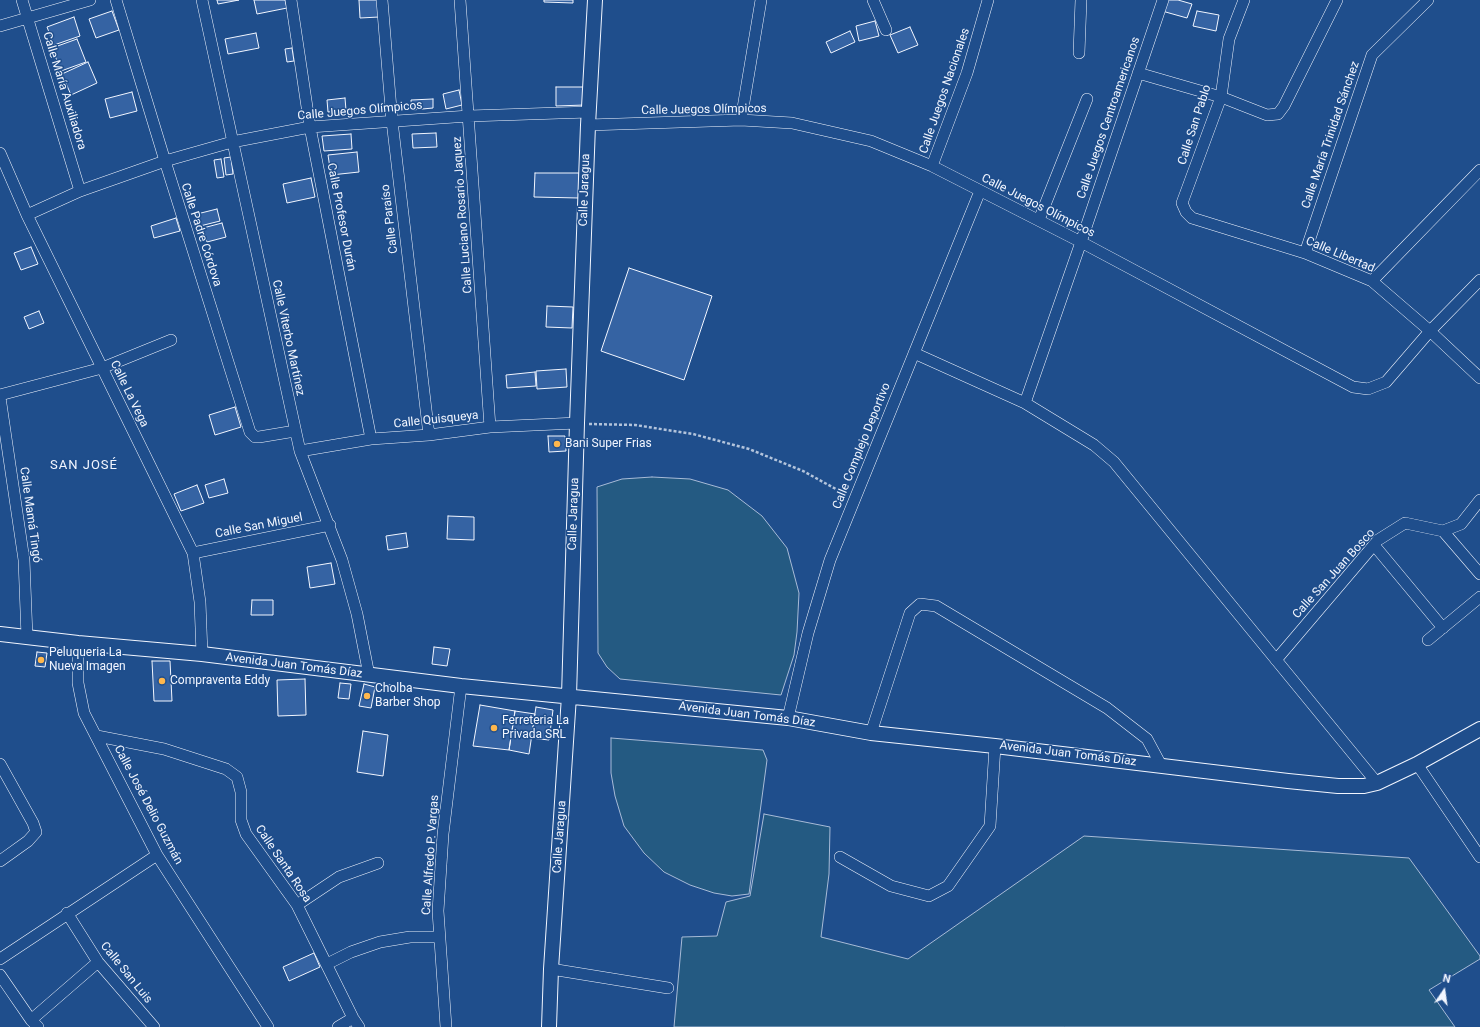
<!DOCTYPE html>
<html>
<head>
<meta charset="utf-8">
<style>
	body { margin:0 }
	#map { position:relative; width:1480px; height:1027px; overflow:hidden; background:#1f4e8c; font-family:Roboto,sans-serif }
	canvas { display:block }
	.north { position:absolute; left:1424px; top:971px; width:40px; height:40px; -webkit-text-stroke:3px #1f4e8c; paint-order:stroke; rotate:13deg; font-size:11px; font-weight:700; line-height:16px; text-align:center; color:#f2f6ff }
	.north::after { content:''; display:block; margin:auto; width:14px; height:18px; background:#f2f6ff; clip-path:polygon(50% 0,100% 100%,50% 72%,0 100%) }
</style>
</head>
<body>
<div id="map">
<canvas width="1480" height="1027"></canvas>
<div class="north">N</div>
</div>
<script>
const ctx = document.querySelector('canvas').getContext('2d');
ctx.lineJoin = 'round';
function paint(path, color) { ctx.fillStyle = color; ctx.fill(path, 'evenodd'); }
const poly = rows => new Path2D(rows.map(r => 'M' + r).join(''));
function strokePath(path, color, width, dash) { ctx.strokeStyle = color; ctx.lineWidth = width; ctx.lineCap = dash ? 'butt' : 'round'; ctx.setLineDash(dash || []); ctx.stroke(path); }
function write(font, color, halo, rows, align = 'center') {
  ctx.font = font + ' Roboto,sans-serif'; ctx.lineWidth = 3; ctx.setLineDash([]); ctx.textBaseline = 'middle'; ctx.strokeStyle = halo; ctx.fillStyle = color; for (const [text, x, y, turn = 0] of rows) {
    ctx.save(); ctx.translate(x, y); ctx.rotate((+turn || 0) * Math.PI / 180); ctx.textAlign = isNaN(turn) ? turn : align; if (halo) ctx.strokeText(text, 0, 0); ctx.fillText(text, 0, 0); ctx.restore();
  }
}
const green = poly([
	[652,477,690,479,728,490,762,516,787,548,799,593,797,632,794,655,781,695,620,679,607,667,598,653,597,487,622,479,652,477],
	[611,738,763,750,767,760,749,894,732,896,714,893,690,885,664,872,644,853,624,826,615,796,611,773,611,738],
	[764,814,830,827,829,874,821,937,908,959,1084,836,1409,858,1480,956,1480,959,1429,990,1455,1027,674,1027,682,937,717,936,726,902,750,896,764,814]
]);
const building = poly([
	[217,0,239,0,218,4,217,0],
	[254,0,285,0,287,8,257,14,254,0],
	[359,0,378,0,379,17,360,18,359,0],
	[544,0,573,0,573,3,544,2,544,0],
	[1165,0,1178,0,1192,4,1187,18,1162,11,1165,0],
	[112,11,119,30,96,38,89,19,112,11],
	[1197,11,1219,15,1216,31,1193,26,1197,11],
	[74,17,80,36,54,45,47,27,74,17],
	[875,21,879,36,859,41,856,26,875,21],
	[910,27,918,45,898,53,890,35,910,27],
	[850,31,855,42,831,53,826,42,850,31],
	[256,33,259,48,228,54,225,39,256,33],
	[77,39,86,62,61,71,52,48,77,39],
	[292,48,294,61,287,62,285,49,292,48],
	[88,62,97,83,71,95,62,74,88,62],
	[556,87,585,87,585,105,556,106,556,87],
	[459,90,462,105,446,109,443,94,459,90],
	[132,92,137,111,110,118,105,99,132,92],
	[345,98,346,110,328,112,327,100,345,98],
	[433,99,433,108,412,110,411,100,433,99],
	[436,133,437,147,413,148,412,134,436,133],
	[351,134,352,149,324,151,322,136,351,134],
	[357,152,359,172,331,175,328,155,357,152],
	[231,157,233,174,226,175,224,158,231,157],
	[221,159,224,177,217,178,214,160,221,159],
	[535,173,579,173,579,198,534,197,535,173],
	[311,178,315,197,287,203,283,184,311,178],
	[217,209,220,221,200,226,197,214,217,209],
	[176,218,180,231,154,238,151,226,176,218],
	[222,223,226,237,207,242,203,228,222,223],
	[31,247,38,264,21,270,14,253,31,247],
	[629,268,712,296,684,380,601,351,629,268],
	[547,306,573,307,572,328,546,327,547,306],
	[39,311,44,323,29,329,24,317,39,311],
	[566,369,567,387,537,389,536,371,566,369],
	[535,372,536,386,507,388,506,375,535,372],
	[235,407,241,427,215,435,209,415,235,407],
	[548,436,565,436,566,451,549,452,548,436],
	[224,479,228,493,209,498,205,485,224,479],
	[197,485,204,503,181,511,174,494,197,485],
	[448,516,474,517,474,540,447,539,448,516],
	[406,533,408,547,388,550,386,536,406,533],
	[331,563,335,584,310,588,307,567,331,563],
	[252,600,273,600,273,615,251,615,252,600],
	[434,647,450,649,447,666,432,664,434,647],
	[37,652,47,653,45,667,35,666,37,652],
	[152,661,170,661,172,701,154,701,152,661],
	[305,679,306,715,278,716,277,680,305,679],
	[340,683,351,684,349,699,338,698,340,683],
	[364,684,375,687,371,708,359,706,364,684],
	[480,705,515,711,509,750,473,746,480,705],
	[536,707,553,710,549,740,531,738,536,707],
	[515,711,535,714,529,754,509,750,515,711],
	[363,731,388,735,383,776,357,772,363,731],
	[314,953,320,967,289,981,283,967,314,953]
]);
const path = poly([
	[589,424,635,425,693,434,749,449,803,471,845,494]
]);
const minor = poly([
	[22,0,80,191],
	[116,0,165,161,250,432,255,437,259,437,295,431],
	[202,0,300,451,342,560,357,614,369,675],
	[291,0,310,127,371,439],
	[382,0,392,121,429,435],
	[460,0,490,427],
	[873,0,886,30],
	[1244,0,1229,39,1221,97,1182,203,1186,212,1192,218,1305,253,1372,281,1430,331,1480,378],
	[0,26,90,0],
	[1079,53,1081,0],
	[1138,73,1221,97,1267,115,1278,114,1284,106,1337,0],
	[741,120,761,0],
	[588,125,741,120,792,123,871,141,932,166,1081,242,1353,387,1368,389,1386,382,1430,331,1480,280],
	[0,153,27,215,193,553,200,602,202,654],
	[932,166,967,73,988,0],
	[27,215,80,191,165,161,232,142,310,127,469,116,589,112],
	[1039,220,1087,99],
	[1305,253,1372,55,1428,0],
	[1372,281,1480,170],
	[914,353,1025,403,1094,445,1114,462,1377,783],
	[0,395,102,368,171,340],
	[0,397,24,560,27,637],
	[1025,403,1081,242,1163,0],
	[300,451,371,439,429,435,490,427,577,423],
	[1443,531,1480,574],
	[1374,545,1443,628],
	[193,553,330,525],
	[1428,640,1480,597],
	[78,643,78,683,84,713,157,855,268,1027],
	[1276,660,1378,540,1405,523,1443,531,1461,524,1480,500],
	[788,718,808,633,830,560,980,191],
	[871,733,910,613,920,604,936,606,1107,708,1147,739,1161,765],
	[97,736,164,749,226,769,237,777,241,792,241,820,246,834,297,905,353,1018,359,1027],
	[0,764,33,823,36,832,28,841,0,861],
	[1417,764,1480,857],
	[840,857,891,886,929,896,948,886,990,826,995,746],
	[297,905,339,877,378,863],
	[67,913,98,962,154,1027],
	[0,959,157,855],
	[327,964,351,952,380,942,410,937,439,937],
	[551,969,668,988],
	[0,975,31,1020,38,1027],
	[31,1020,98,962],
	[338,1027,353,1018],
	[446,1027,438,911,443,834,461,686]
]);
const tertiary = poly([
	[0,634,78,643,202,654,461,686,788,718,871,733,995,746,1288,781,1338,786,1364,786,1377,783,1417,764,1480,729],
	[549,1027,551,969,569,696,577,423,588,125,595,0]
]);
const markers = [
	[557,444,4,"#ffb74d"],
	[41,660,4,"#ffb74d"],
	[162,681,4,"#ffb74d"],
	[367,696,4,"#ffb74d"],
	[494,728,4,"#ffb74d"]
];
const streetNames = [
	["Calle María Auxiliadora",64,91,73],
	["Calle Juegos Nacionales",945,91,-71],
	["Calle Juegos Olímpicos",704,110,-1],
	["Calle Juegos Olímpicos",360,111,-5],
	["Calle Juegos Centroamericanos",1109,118,-71],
	["Calle San Pablo",1195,125,-72],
	["Calle María Trinidad Sánchez",1331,135,-71],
	["Calle Jaragua",585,190,-88],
	["Calle Juegos Olímpicos",1038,206,27],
	["Calle Luciano Rosario Jaquez",463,215,-94],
	["Calle Profesor Durán",341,217,79],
	["Calle Paraíso",390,219,-97],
	["Calle Padre Córdova",201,235,72],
	["Calle Libertad",1340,255,23],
	["Calle Viterbo Martínez",288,338,78],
	["Calle La Vega",129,394,64],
	["Calle Quisqueya",436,420,-6],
	["Calle Complejo Deportivo",862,446,-68],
	["Calle Jaragua",574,514,-88],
	["Calle Mamá Tingó",30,515,82],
	["Calle San Miguel",259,526,-11],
	["Calle San Juan Bosco",1334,574,-48],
	["Avenida Juan Tomás Díaz",294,666,7],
	["Avenida Juan Tomás Díaz",747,715,7],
	["Avenida Juan Tomás Díaz",1068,754,7],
	["Calle José Delio Guzmán",148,805,62],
	["Calle Jaragua",560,837,-86],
	["Calle Alfredo P. Vargas",431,855,-86],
	["Calle Santa Rosa",283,864,56],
	["Calle San Luis",126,973,51]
];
const poiNames = [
	["Bani Super Frias",565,444],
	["Peluqueria La",49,653],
	["Nueva Imagen",49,667],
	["Compraventa Eddy",170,681],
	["Cholba",375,689],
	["Barber Shop",375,703],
	["Ferreteria La",502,721],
	["Privada SRL",502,735]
];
const neighbourhoodNames = [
	["SAN JOSÉ",84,466]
];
paint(green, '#245a82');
strokePath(green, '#a8bbd7', 1);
paint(building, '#3563a3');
strokePath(building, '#f2f6ff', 1);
strokePath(minor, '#f2f6ff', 12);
strokePath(tertiary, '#f2f6ff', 16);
strokePath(path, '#b3c4dc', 2.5, [3, 2]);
strokePath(minor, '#1f4e8c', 11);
strokePath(tertiary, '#1f4e8c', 14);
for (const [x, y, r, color] of markers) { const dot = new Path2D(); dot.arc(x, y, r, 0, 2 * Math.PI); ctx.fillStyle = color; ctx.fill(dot); strokePath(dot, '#1f4e8c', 1.5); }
write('12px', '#f2f6ff', '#1f4e8c', streetNames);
write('12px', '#f2f6ff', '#1f4e8c', poiNames, 'left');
ctx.letterSpacing = '1px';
write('13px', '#f2f6ff', '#1f4e8c', neighbourhoodNames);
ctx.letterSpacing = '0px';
</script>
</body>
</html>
